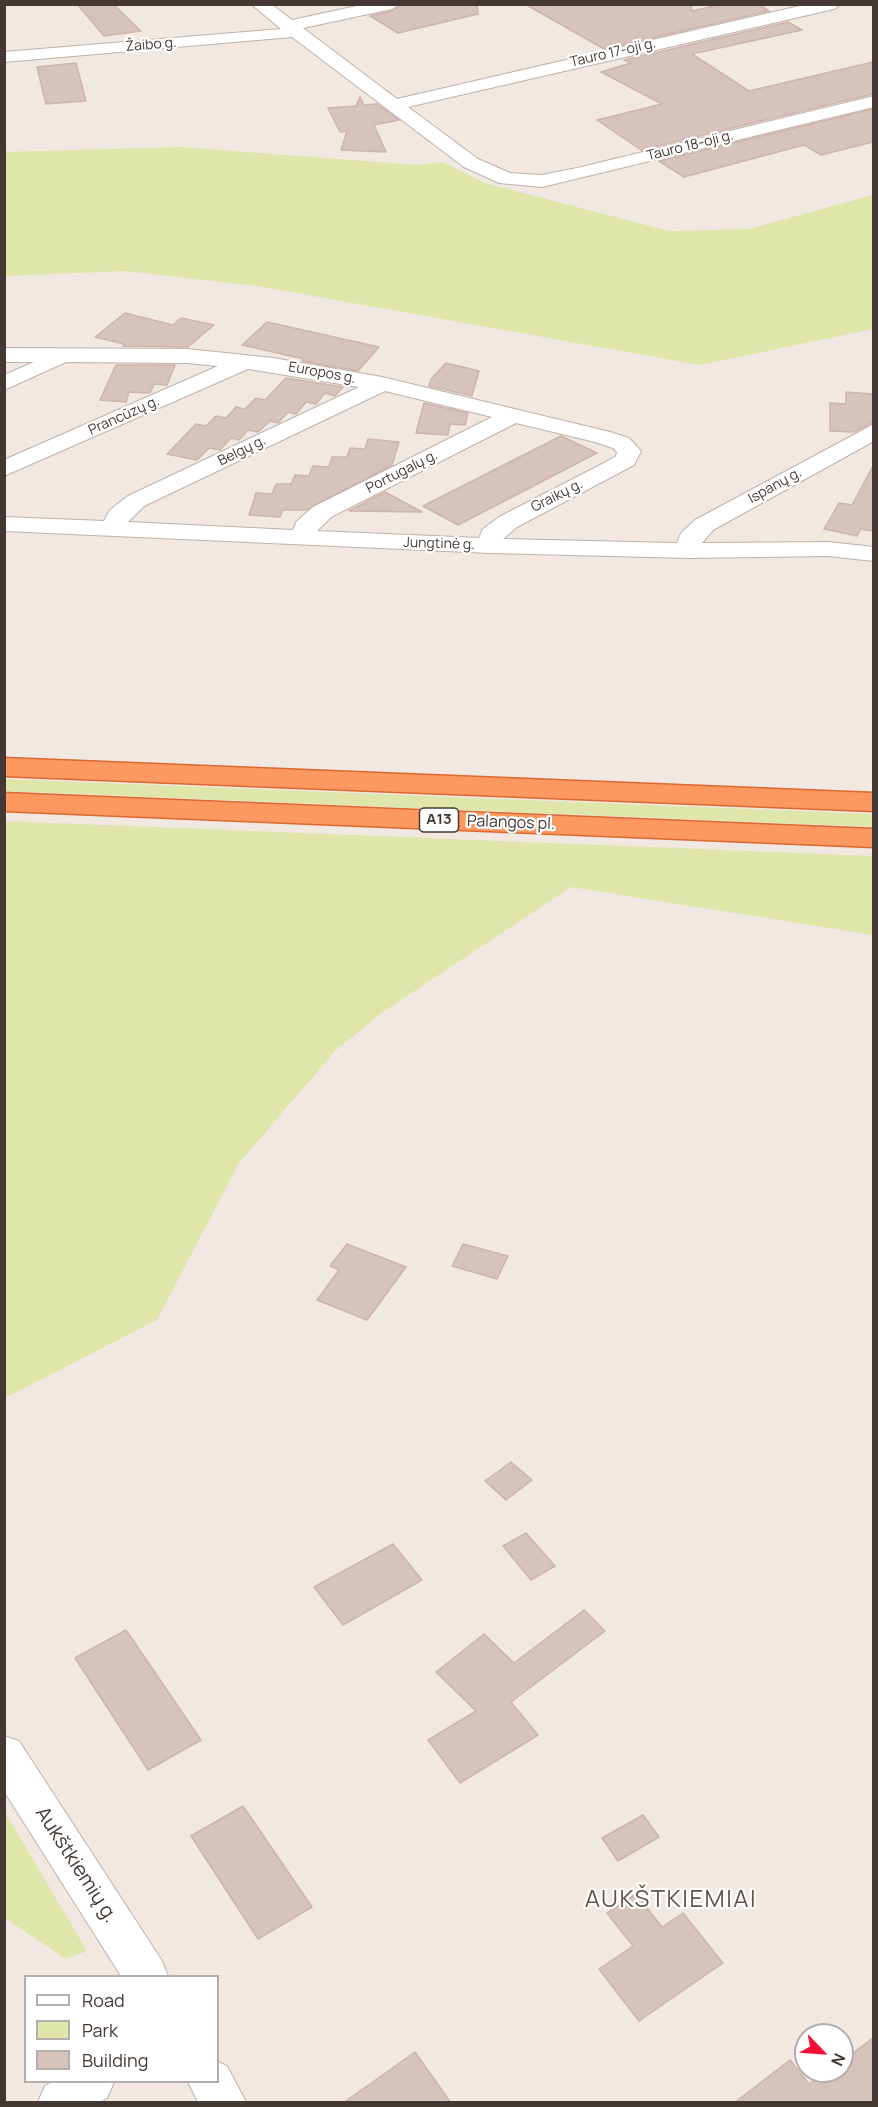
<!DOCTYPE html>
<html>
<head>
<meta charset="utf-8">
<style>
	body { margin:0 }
	#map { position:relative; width:878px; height:2107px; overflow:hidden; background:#f1e8e2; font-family:Manrope,sans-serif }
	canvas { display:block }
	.frame { position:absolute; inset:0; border:6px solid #433833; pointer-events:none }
	.legend { position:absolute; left:24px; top:1975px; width:195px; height:108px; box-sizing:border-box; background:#fff; border:2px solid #b4afad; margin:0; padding:8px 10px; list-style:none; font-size:18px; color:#433833 }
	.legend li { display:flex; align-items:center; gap:12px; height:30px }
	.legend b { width:30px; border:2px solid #b4afad }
	.north { position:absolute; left:794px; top:2023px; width:60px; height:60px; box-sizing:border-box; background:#fff; border:2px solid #b4afad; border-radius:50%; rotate:115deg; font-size:16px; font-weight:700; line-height:24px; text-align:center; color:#433833 }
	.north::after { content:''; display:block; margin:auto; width:21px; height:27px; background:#fa1036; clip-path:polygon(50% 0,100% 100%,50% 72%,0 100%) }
</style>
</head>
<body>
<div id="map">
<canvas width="878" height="2107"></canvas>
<div class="frame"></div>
<ul class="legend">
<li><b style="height:8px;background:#fff"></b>Road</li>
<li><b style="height:16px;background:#dee6aa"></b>Park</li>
<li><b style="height:16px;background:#d6c3bb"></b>Building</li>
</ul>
<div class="north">N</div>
</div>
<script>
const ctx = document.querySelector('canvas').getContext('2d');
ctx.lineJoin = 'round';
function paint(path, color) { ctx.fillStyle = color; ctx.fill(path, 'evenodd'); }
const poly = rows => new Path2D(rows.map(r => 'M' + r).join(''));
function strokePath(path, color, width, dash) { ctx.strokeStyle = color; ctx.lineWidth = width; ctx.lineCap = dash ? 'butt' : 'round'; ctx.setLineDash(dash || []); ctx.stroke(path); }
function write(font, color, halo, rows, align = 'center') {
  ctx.font = font + ' Manrope,sans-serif'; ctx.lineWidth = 4.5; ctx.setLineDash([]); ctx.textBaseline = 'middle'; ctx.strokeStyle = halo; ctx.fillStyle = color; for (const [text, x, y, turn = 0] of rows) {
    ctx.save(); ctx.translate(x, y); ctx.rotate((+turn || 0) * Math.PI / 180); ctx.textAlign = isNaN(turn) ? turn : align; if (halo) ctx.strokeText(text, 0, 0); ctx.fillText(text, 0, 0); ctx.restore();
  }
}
const green = poly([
	[180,147,417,165,443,162,485,183,669,231,749,229,873,195,873,329,700,365,263,287,126,271,5,276,5,152],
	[5,779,873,814,873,827,5,791],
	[5,821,873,856,873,935,571,887,383,1012,336,1050,239,1163,157,1320,5,1398],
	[5,1812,87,1951,66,1959,5,1918]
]);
const building = poly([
	[77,4,113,4,141,31,104,36,77,4],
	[402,4,477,4,478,14,398,33,370,16,392,11,402,4],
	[525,4,691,4,692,11,723,4,758,4,769,11,604,49,525,4],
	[788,22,802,30,692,54,749,91,873,62,873,94,641,150,597,120,662,104,601,72,631,63,624,60,788,22],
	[76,63,86,101,46,104,37,67,76,63],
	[360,97,364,105,377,104,399,120,374,125,386,152,341,150,347,131,340,132,328,108,356,106,360,97],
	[873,109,873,142,821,155,804,145,684,177,659,161,873,109],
	[125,313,173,325,181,318,214,325,188,347,123,346,124,344,95,337,125,313],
	[267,322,379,347,358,371,302,361,304,359,242,345,267,322],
	[446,363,479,371,472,396,429,386,431,379,446,363],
	[116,365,175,365,167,385,154,384,150,393,129,392,126,402,100,400,116,365],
	[286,378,343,387,335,396,325,393,316,404,306,402,296,414,288,412,278,423,270,421,258,432,248,430,239,440,231,438,220,450,209,448,197,460,167,454,196,424,206,426,216,416,226,418,236,407,245,409,256,398,265,400,286,378],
	[846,392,873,394,873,422,854,432,830,431,830,403,846,404,846,392],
	[424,403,468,413,465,425,450,424,448,435,416,433,424,403],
	[561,436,597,453,458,525,423,506,561,436],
	[368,439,399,442,392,465,306,510,283,510,280,517,249,515,256,493,272,494,276,484,291,484,295,475,309,476,313,466,329,467,332,457,347,457,350,448,365,449,368,439],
	[873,466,873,531,861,529,857,536,824,529,839,503,852,505,873,466],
	[385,492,422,512,349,511,385,492],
	[347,1244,406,1267,367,1320,317,1300,339,1270,330,1266,347,1244],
	[463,1244,508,1256,497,1279,452,1266,463,1244],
	[511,1462,532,1480,506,1500,485,1481,511,1462],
	[526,1533,555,1566,531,1580,503,1546,526,1533],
	[393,1544,422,1580,343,1625,314,1587,393,1544],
	[584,1610,605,1631,511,1702,538,1735,460,1783,428,1740,476,1711,436,1672,484,1634,514,1663,584,1610],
	[126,1630,201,1740,148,1770,75,1658,126,1630],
	[243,1806,312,1907,258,1939,191,1836,243,1806],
	[643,1815,659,1837,618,1861,602,1838,643,1815],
	[636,1894,662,1927,683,1913,723,1963,639,2021,599,1969,633,1946,607,1913,636,1894],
	[873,2038,873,2103,734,2103,790,2060,809,2084,827,2071,842,2071,842,2061,873,2038],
	[415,2052,451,2103,343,2103,415,2052]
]);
const minor = poly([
	[251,4,271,4,292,20,366,4,400,4,392,9,303,28,397,99,808,4,842,4,834,9,408,107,478,159,510,173,542,175,577,168,874,96,874,107,542,187,499,183,464,167,292,37,4,62,4,52,281,29,251,4],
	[4,348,187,349,273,358,382,377,610,432,629,438,641,451,634,465,517,527,503,539,677,543,681,533,695,520,874,424,874,441,713,530,702,543,828,542,874,547,874,561,828,556,689,558,490,553,4,531,4,517,104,521,110,510,128,496,359,387,248,369,4,476,4,460,218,366,187,363,66,362,4,390,4,375,34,362,4,362,4,348],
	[385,391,492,417,313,507,297,521,293,530,128,522,144,506,385,391],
	[516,423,595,442,613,448,617,452,616,456,606,462,499,517,483,529,479,538,317,531,331,517,516,423],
	[4,1736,19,1741,162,1961,168,1976,121,1976,4,1791,4,1736],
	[218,2062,227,2066,246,2102,198,2102,188,2082,218,2082,218,2062],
	[52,2082,114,2082,107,2098,100,2102,38,2102,45,2086,52,2082]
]);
const highway = poly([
	[4,758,874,793,874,811,4,776,4,758],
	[4,793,874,829,874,847,4,811,4,793]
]);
const farStreetnames = [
	["Žaibo g.",151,45,-5],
	["Tauro 17-oji g.",613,53,-13],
	["Tauro 18-oji g.",690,146,-14],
	["Europos g.",322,373,10],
	["Prancūzų g.",124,416,-24],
	["Belgų g.",242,451,-26],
	["Portugalų g.",402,472,-27],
	["Ispanų g.",775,486,-29],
	["Graikų g.",557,496,-27],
	["Jungtinė g.",439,544,2]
];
const shields = [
	[439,820,39]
];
const shieldNames = [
	["A13",439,820]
];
const streetNames = [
	["Palangos pl.",511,823,2]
];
const nearStreetnames = [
	["Aukštkiemių g.",76,1865,57]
];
const nearQuarternames = [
	["AUKŠTKIEMIAI",671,1900]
];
paint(green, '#dee6aa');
paint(building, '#d6c3bb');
strokePath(building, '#ceb5ab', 1.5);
strokePath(minor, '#c0b1a8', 2);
strokePath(highway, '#dd6831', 3);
paint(minor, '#fff');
paint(highway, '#fe9861');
write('14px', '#433833', '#fff', farStreetnames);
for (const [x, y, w] of shields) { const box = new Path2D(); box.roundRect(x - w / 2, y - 12, w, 24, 4.5); ctx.fillStyle = '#fff'; ctx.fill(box); strokePath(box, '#433833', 1.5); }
write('bold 15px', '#433833', null, shieldNames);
write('16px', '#433833', '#fff', streetNames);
write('20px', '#433833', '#fff', nearStreetnames);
ctx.letterSpacing = '1.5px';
write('24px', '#66524a', '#fff', nearQuarternames);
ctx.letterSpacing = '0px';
</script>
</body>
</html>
